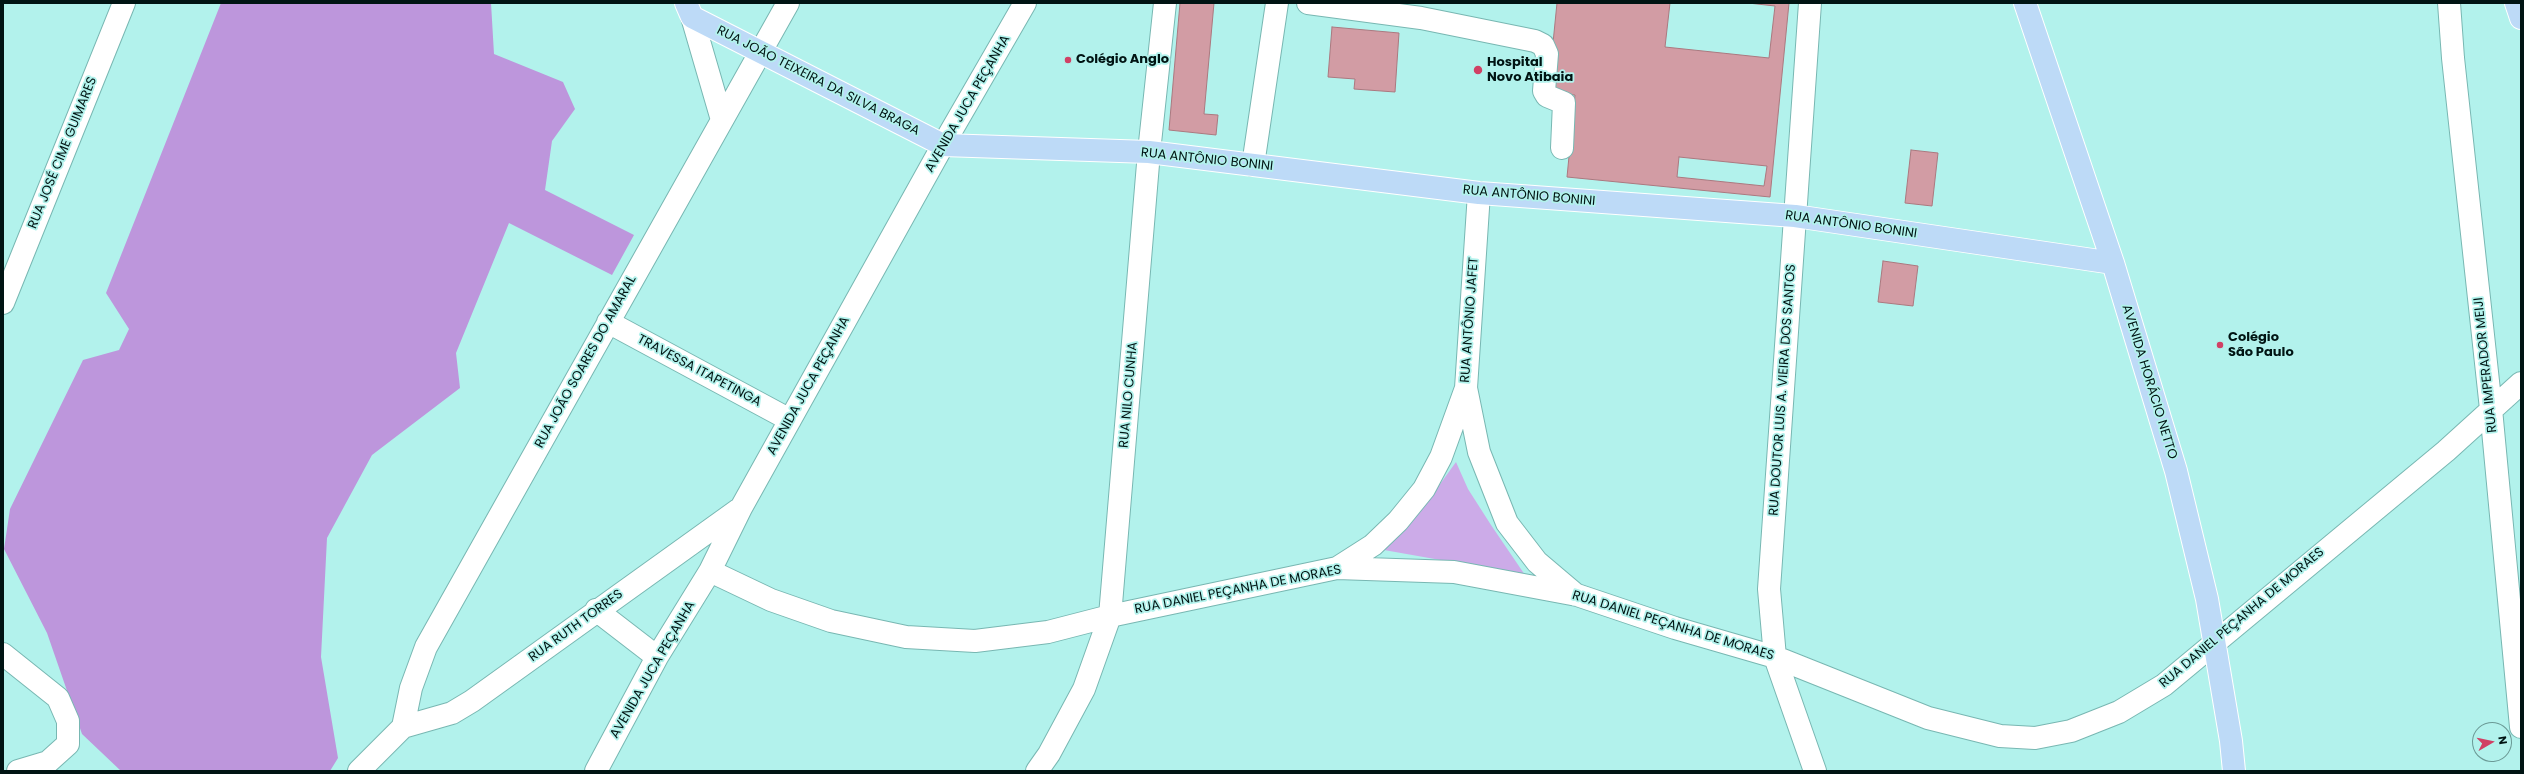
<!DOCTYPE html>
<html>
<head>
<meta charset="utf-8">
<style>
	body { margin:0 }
	#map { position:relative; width:2524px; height:774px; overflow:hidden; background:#b2f2ec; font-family:Poppins,sans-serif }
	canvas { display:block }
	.frame { position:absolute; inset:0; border:4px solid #001413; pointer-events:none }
	.north { position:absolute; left:2472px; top:722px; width:40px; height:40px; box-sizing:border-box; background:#b2f2ec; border:1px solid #6b9995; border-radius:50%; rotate:81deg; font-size:11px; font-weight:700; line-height:16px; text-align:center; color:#001413 }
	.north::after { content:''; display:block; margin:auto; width:14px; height:18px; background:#d04165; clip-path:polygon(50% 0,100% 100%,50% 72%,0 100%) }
</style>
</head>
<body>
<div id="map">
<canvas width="2524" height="774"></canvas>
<div class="frame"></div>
<div class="north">N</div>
</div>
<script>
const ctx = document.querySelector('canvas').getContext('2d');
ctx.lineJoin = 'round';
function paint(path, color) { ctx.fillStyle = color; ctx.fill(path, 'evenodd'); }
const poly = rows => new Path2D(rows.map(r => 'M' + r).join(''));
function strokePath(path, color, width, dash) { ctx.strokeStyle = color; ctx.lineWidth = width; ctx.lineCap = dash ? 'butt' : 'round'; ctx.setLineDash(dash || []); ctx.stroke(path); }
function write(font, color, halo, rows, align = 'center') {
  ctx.font = font + ' Poppins,sans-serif'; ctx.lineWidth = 3.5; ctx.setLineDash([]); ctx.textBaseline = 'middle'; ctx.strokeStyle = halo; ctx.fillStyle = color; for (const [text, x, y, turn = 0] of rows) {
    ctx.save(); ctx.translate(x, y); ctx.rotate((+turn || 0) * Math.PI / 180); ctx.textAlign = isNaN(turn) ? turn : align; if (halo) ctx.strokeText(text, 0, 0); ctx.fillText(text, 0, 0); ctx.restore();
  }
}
const green = poly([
	[1456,462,1468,489,1491,525,1525,575,1384,550,1430,498]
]);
const forest = poly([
	[221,3,491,3,494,54,563,82,575,109,552,141,545,190,634,235,612,275,509,223,456,353,460,388,372,455,327,538,321,657,338,758,330,771,121,771,82,734,47,633,4,549,10,509,83,360,119,350,129,329,106,293]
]);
const building = poly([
	[1180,3,1214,3,1204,114,1218,115,1216,135,1169,130,1180,3],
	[1557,3,1789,3,1770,197,1567,177,1575,95,1548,93,1557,3],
	[1670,3,1748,3,1775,6,1769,58,1665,47,1670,3],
	[1332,27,1399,33,1395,92,1354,89,1355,79,1328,77,1332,27],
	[1911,150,1938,153,1932,206,1905,203,1911,150],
	[1679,157,1767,166,1764,186,1677,177,1679,157],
	[1883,261,1918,266,1913,306,1878,302,1883,261]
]);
const minor = poly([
	[1308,3,1421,18,1535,41,1543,45,1547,54,1544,91,1547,96,1564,103,1562,148],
	[1810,3,1769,589,1775,657,1815,771],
	[2449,3,2453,58,2491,409,2521,727],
	[692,17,722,120],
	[1253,165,1277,3],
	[3,303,124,3],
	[608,322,790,420],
	[1466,388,1479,452,1507,523,1537,562,1576,595],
	[1337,568,1373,545,1398,521,1424,489,1441,457,1466,388,1479,193],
	[710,571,771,600,831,621,906,637,975,641,1048,632,1110,616,1337,568,1454,572,1577,595,1675,628,1775,657,1928,718,2000,736,2035,738,2071,731,2119,712,2164,685,2446,451,2521,383],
	[596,610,657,657],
	[3,654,58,698,68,721,68,744,48,762,18,771],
	[403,727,411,688,426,647,788,3],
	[359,771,403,727,452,713,472,701,738,510],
	[596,771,657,657,710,571,741,508,943,145,1025,3],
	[1037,771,1049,754,1084,689,1110,616,1149,152,1165,3]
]);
const major = poly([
	[686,3,692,17,943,145,1149,152,1479,193,1795,216,2113,263],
	[2025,3,2113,263,2176,471,2207,599,2231,741,2234,771],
	[2516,3,2521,18]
]);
const markers = [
	[1068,60,4,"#d04165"],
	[1478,70,5,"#d04165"],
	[2220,345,4,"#d04165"]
];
const poiNames = [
	["Colégio Anglo",1076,60],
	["Hospital",1487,63],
	["Novo Atibaia",1487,78],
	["Colégio",2228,338],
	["São Paulo",2228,353]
];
const streetNames = [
	["RUA JOÃO TEIXEIRA DA SILVA BRAGA",818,81,27],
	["AVENIDA JUCA PEÇANHA",968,104,-60],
	["RUA JOSÉ CIME GUIMARES",63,153,-68],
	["RUA ANTÔNIO BONINI",1207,160,6],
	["RUA ANTÔNIO BONINI",1529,196,5],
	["RUA ANTÔNIO BONINI",1851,225,8],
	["RUA ANTÔNIO JAFET",1470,320,-86],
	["RUA JOÃO SOARES DO AMARAL",586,362,-61],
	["RUA IMPERADOR MEIJI",2486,365,-96],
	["TRAVESSA ITAPETINGA",699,371,28],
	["AVENIDA HORÁCIO NETTO",2149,382,73],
	["AVENIDA JUCA PEÇANHA",809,386,-61],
	["RUA DOUTOR LUIS A. VIEIRA DOS SANTOS",1783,390,-86],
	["RUA NILO CUNHA",1129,395,-85],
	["RUA DANIEL PEÇANHA DE MORAES",1238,590,-11],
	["RUA DANIEL PEÇANHA DE MORAES",2242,618,-40],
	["RUA RUTH TORRES",576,626,-36],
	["RUA DANIEL PEÇANHA DE MORAES",1673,626,17],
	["AVENIDA JUCA PEÇANHA",653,670,-60]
];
paint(green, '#ccabe8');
paint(forest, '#bd96dc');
paint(building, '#d29ca4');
strokePath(building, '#ab787f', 1);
strokePath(minor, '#78b7b2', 24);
strokePath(major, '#fff', 24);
strokePath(minor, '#fff', 22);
strokePath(major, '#bddaf7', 22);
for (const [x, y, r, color] of markers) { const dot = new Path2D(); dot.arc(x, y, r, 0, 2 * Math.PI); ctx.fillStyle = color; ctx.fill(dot); strokePath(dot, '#b2f2ec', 1.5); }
write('bold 13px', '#001413', '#b2f2ec', poiNames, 'left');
write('13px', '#001413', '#b2f2ec', streetNames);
</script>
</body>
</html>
